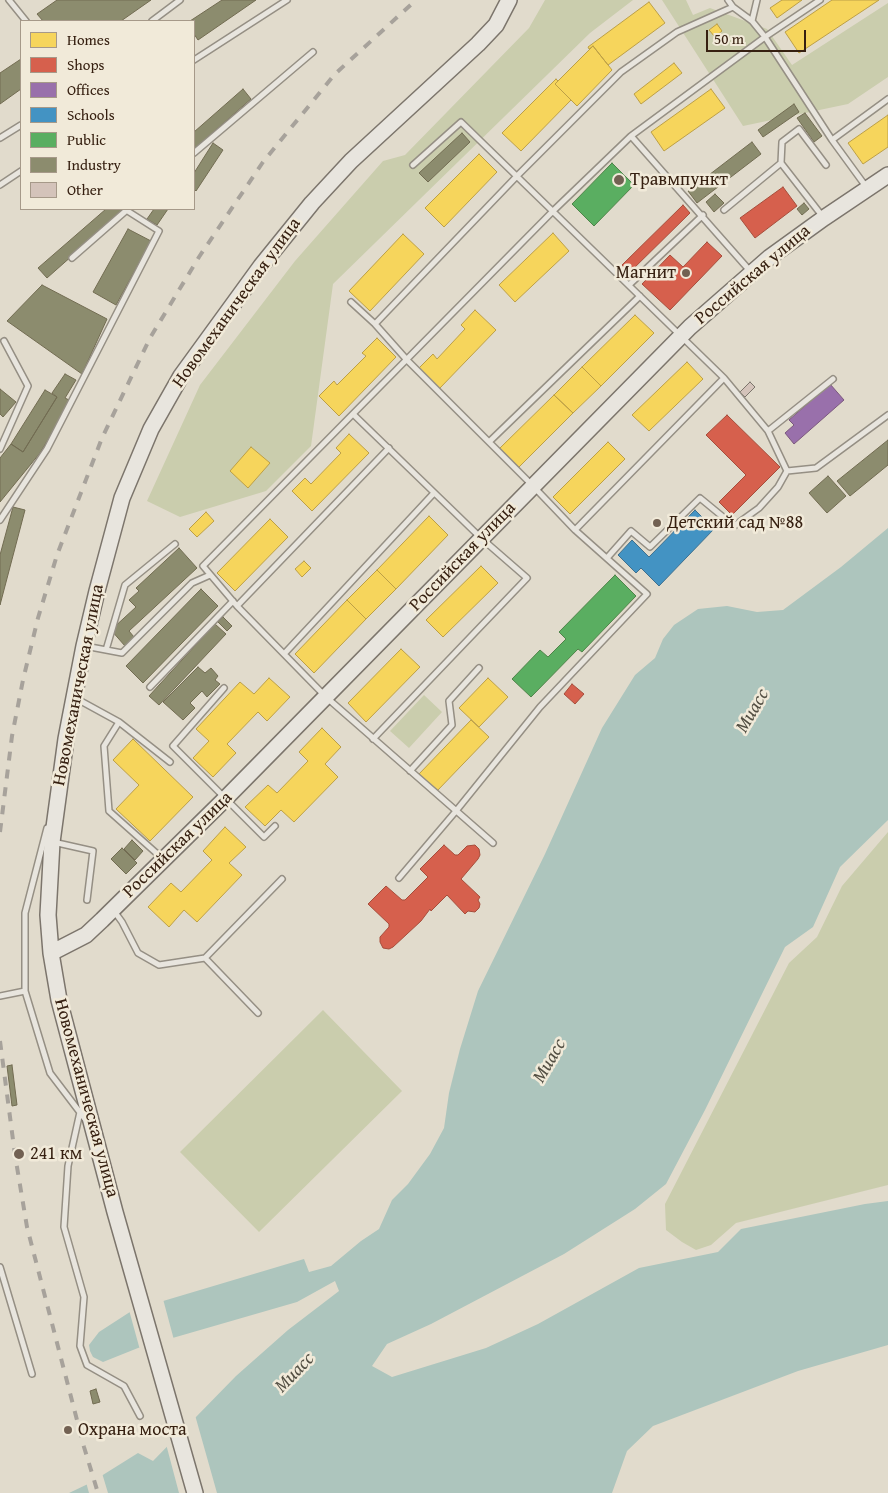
<!DOCTYPE html>
<html>
<head>
<meta charset="utf-8">
<style>
	body { margin:0 }
	#map { position:relative; width:888px; height:1493px; overflow:hidden; background:#e1dbcc; font-family:"Gentium Book Plus",serif }
	canvas { display:block }
	.legend { position:absolute; left:20px; top:20px; width:175px; height:190px; box-sizing:border-box; background:#f1ead9; border:1px solid #a69989; margin:0; padding:6px 9px; list-style:none; font-size:15px; color:#362011 }
	.legend li { display:flex; align-items:center; gap:10px; height:25px }
	.legend b { width:25px; border:1px solid #a69989 }
	.scale { position:absolute; left:706px; top:30px; width:100px; height:22px; box-sizing:border-box; border:2px solid #362011; border-top:0; padding-left:6px; font-size:15px; line-height:18px; white-space:nowrap; color:#362011; -webkit-text-stroke:4px #f1ead9; paint-order:stroke }
</style>
</head>
<body>
<div id="map">
<canvas width="888" height="1493"></canvas>
<ul class="legend">
<li><b style="height:14px;background:#f6d55c"></b>Homes</li>
<li><b style="height:14px;background:#d6604d"></b>Shops</li>
<li><b style="height:14px;background:#9970ab"></b>Offices</li>
<li><b style="height:14px;background:#4393c3"></b>Schools</li>
<li><b style="height:14px;background:#5aae61"></b>Public</li>
<li><b style="height:14px;background:#8c8c6e"></b>Industry</li>
<li><b style="height:14px;background:#d4c3ba"></b>Other</li>
</ul>
<div class="scale">50 m</div>
</div>
<script>
const ctx = document.querySelector('canvas').getContext('2d');
ctx.lineJoin = 'round';
function paint(path, color) { ctx.fillStyle = color; ctx.fill(path, 'evenodd'); }
const poly = rows => new Path2D(rows.map(r => 'M' + r).join(''));
function strokePath(path, color, width, dash) { ctx.strokeStyle = color; ctx.lineWidth = width; ctx.lineCap = dash ? 'butt' : 'round'; ctx.setLineDash(dash || []); ctx.stroke(path); }
function write(font, color, halo, rows, align = 'center') {
  ctx.font = font + ' "Gentium Book Plus",serif'; ctx.lineWidth = 5; ctx.setLineDash([]); ctx.textBaseline = 'middle'; ctx.strokeStyle = halo; ctx.fillStyle = color; for (const [text, x, y, turn = 0] of rows) {
    ctx.save(); ctx.translate(x, y); ctx.rotate((+turn || 0) * Math.PI / 180); ctx.textAlign = isNaN(turn) ? turn : align; if (halo) ctx.strokeText(text, 0, 0); ctx.fillText(text, 0, 0); ctx.restore();
  }
}
const green = poly([
	[545,0,633,0,590,33,333,284,311,446,266,491,180,517,147,501,200,385,295,261,383,161,405,155,529,28],
	[662,0,686,0,693,15,710,8,767,29,792,65,888,3,888,77,848,104,743,126],
	[424,695,442,712,409,748,390,731],
	[888,832,888,1185,736,1223,711,1245,696,1250,682,1242,666,1230,665,1204,789,963,817,937,842,886],
	[323,1010,402,1091,259,1232,180,1152]
]);
const water = poly([
	[888,528,888,820,840,867,813,927,785,947,705,1110,666,1184,635,1209,564,1254,431,1324,387,1344,372,1366,392,1377,486,1348,538,1324,639,1268,718,1252,741,1229,865,1204,888,1201,888,1345,798,1371,653,1426,627,1451,612,1493,69,1493,90,1483,138,1453,153,1461,236,1376,288,1330,339,1291,335,1281,297,1302,138,1348,103,1362,93,1357,90,1351,89,1345,99,1332,133,1310,304,1259,309,1272,331,1266,361,1241,379,1229,392,1200,408,1184,430,1154,444,1128,449,1093,460,1049,478,991,545,854,602,728,635,675,655,658,663,639,674,625,698,609,727,606,757,612,783,610,841,567]
]);
const pier = poly([
	[163,1299,174,1340,140,1350,129,1310],
	[195,1415,217,1493,179,1493,166,1444],
	[102,1473,108,1493,89,1493,86,1482]
]);
const homes = poly([
	[782,0,802,0,777,18,770,8,782,0],
	[832,0,879,0,799,53,785,32,832,0],
	[649,2,665,23,608,65,593,46,589,49,588,47,649,2],
	[717,24,722,31,715,37,709,30,717,24],
	[593,46,612,70,577,106,555,84,593,46],
	[674,63,682,73,641,104,634,94,674,63],
	[556,79,558,81,555,84,571,100,521,151,502,133,556,79],
	[711,89,725,108,664,151,651,132,711,89],
	[888,115,888,147,863,164,848,143,888,115],
	[479,154,497,172,444,227,425,208,479,154],
	[553,233,569,251,515,302,499,285,553,233],
	[403,234,424,254,370,311,349,291,403,234],
	[475,310,496,330,439,389,418,369,433,354,437,359,465,329,461,325,475,310],
	[635,315,654,333,601,386,582,367,635,315],
	[377,338,396,357,339,416,319,396,334,381,337,385,366,356,362,353,377,338],
	[687,362,703,379,649,431,632,415,687,362],
	[582,367,601,386,573,413,554,395,582,367],
	[554,395,573,413,519,467,500,448,554,395],
	[349,434,369,453,312,511,292,491,305,478,311,484,341,453,336,448,349,434],
	[608,442,625,459,570,514,553,497,608,442],
	[251,447,270,463,248,488,230,471,251,447],
	[206,512,214,521,197,537,189,529,206,512],
	[429,516,448,535,396,589,377,570,429,516],
	[270,519,288,537,235,591,217,573,270,519],
	[304,561,311,568,302,577,295,569,304,561],
	[481,566,498,583,443,637,426,620,481,566],
	[377,570,396,589,366,619,347,600,377,570],
	[347,600,366,619,314,673,295,654,347,600],
	[401,649,420,667,366,722,348,703,401,649],
	[269,678,290,697,267,721,258,712,227,744,236,753,213,777,193,758,209,741,196,729,240,682,254,694,269,678],
	[488,678,508,697,479,727,459,708,488,678],
	[471,720,489,737,437,791,419,774,471,720],
	[322,728,341,747,325,764,338,777,294,822,281,810,265,826,245,807,268,785,277,793,308,761,299,752,322,728],
	[133,739,193,797,150,841,116,809,139,785,113,760,133,739],
	[225,827,246,847,229,863,242,875,197,922,184,910,169,927,148,907,171,883,181,892,212,860,203,851,225,827]
]);
const shops = poly([
	[783,187,797,206,755,238,740,218,783,187],
	[683,205,690,213,629,273,622,265,683,205],
	[707,242,722,256,670,310,642,284,670,255,683,267,707,242],
	[727,415,780,467,732,515,719,502,746,475,706,435,727,415],
	[572,684,584,694,575,704,564,694,572,684],
	[444,845,455,855,458,855,467,846,475,845,479,849,480,855,478,859,461,879,480,897,478,900,480,904,479,908,475,912,468,911,465,914,447,895,431,911,430,909,421,921,393,947,389,949,383,948,380,942,380,937,389,927,389,924,368,904,386,886,402,900,405,900,428,877,420,869,444,845]
]);
const offices = poly([
	[830,384,844,400,794,444,785,433,794,425,789,420,830,384]
]);
const schools = poly([
	[695,510,714,529,659,586,641,568,636,573,618,555,632,540,649,557,695,510]
]);
const public = poly([
	[612,163,634,185,594,226,572,204,612,163],
	[615,575,636,596,582,652,578,649,531,697,512,679,540,650,548,657,566,639,559,632,615,575]
]);
const industry = poly([
	[57,0,151,0,121,21,43,21,37,14,57,0],
	[222,0,256,0,198,40,194,34,194,21,190,21,222,0],
	[21,59,21,89,0,104,0,73,21,59],
	[243,89,251,99,194,149,194,132,243,89],
	[794,104,799,112,763,137,758,130,794,104],
	[805,113,822,136,814,142,797,118,805,113],
	[462,133,470,142,428,182,419,173,462,133],
	[752,142,761,154,697,203,688,191,752,142],
	[213,143,223,150,196,191,194,189,194,173,213,143],
	[715,194,724,203,714,212,706,202,715,194],
	[804,203,809,209,802,215,797,209,804,203],
	[106,209,125,209,47,278,38,268,106,209],
	[154,209,168,209,157,225,147,219,154,209],
	[128,229,151,241,116,305,93,292,128,229],
	[42,285,107,319,82,374,7,321,42,285],
	[65,374,76,380,65,398,71,401,40,453,0,502,0,458,11,444,23,452,57,397,52,393,65,374],
	[0,389,16,402,3,417,0,414,0,389],
	[45,390,57,397,23,452,11,444,45,390],
	[888,440,888,465,850,496,837,481,888,440],
	[828,476,846,496,827,513,809,493,828,476],
	[13,507,25,510,0,605,0,555,13,507],
	[179,548,197,568,129,631,134,637,125,646,111,630,136,607,129,600,139,591,136,588,179,548],
	[201,589,218,606,143,683,126,666,201,589],
	[223,617,232,626,227,631,218,622,223,617],
	[215,624,226,634,159,705,149,696,215,624],
	[198,667,205,673,211,668,218,676,215,680,220,684,207,697,202,691,190,703,195,708,183,720,163,702,198,667],
	[132,840,143,851,135,860,124,849,132,840],
	[122,848,137,863,126,874,111,859,122,848],
	[12,1065,17,1105,12,1106,7,1066,12,1065],
	[96,1389,100,1402,93,1404,90,1391,96,1389]
]);
const building = poly([
	[750,382,755,387,745,397,740,392,750,382]
]);
const service = poly([
	[9,0,26,21],
	[728,0,733,7,752,21,765,37,832,140,867,188],
	[152,21,180,0],
	[752,21,757,0],
	[194,60,287,0],
	[631,136,751,272],
	[0,138,21,125],
	[832,140,888,99],
	[194,153,313,52],
	[781,163,782,142,799,129,826,165],
	[413,165,461,122,724,378,768,431,787,471,778,487,759,508,734,526,700,498,650,547,631,531,607,558],
	[0,185,21,171],
	[724,210,781,163,823,217],
	[72,258,128,209],
	[629,285,703,215],
	[351,302,375,324,407,360,533,486,575,530,647,594,540,707,456,811,399,878],
	[375,324,517,176,621,72,677,32,733,7],
	[353,414,481,538,527,578,373,739],
	[768,431,833,379],
	[489,442,640,296],
	[0,449,28,386,4,341],
	[787,471,816,468,888,415],
	[0,520,47,449,159,231,126,210],
	[575,530,724,378],
	[237,606,389,448],
	[85,646,122,653,192,583,210,575],
	[106,650,125,585,175,544],
	[284,654,434,493],
	[150,687,233,601],
	[224,688,173,746,264,837,275,826],
	[77,699,119,722,104,746,109,811,163,859],
	[119,722,170,762],
	[410,771,452,725,449,701,479,668],
	[47,828,25,913,25,991,50,1073,85,1119],
	[53,842,93,851,87,900],
	[493,843,326,697,237,606,203,566,553,211,631,136,765,37,820,0],
	[114,911,122,922,138,953,159,965,205,958,282,879],
	[205,958,258,1013],
	[0,996,25,991],
	[80,1112,68,1166,64,1227,84,1297,80,1346,87,1365,124,1386,140,1416],
	[0,1267,32,1374]
]);
const secondary = poly([
	[51,953,86,935,102,920,226,798,690,327,770,257,824,218,888,175],
	[195,1493,115,1212,59,1000,51,953,48,915,52,842,66,739,84,646,97,591,122,498,151,429,181,376,261,266,312,203,351,161,478,44,496,25,509,0]
]);
const rail = poly([
	[0,832,12,736,23,680,38,618,57,555,102,438,150,338,199,257,263,162,335,74,416,0],
	[0,1041,15,1155,27,1227,84,1447,98,1493]
]);
const markers = [
	[619,180,6,"#726152"],
	[686,273,5,"#726152"],
	[657,523,5,"#726152"],
	[19,1154,6,"#726152"],
	[68,1430,5,"#726152"]
];
const poiNames = [
	["Травмпункт",630,180],
	["Магнит",676,273,"right"],
	["Детский сад №88",667,523],
	["241 км",30,1154],
	["Охрана моста",78,1430]
];
const streetNames = [
	["Российская улица",753,275,-40],
	["Новомеханическая улица",237,303,-54],
	["Российская улица",463,557,-46],
	["Новомеханическая улица",79,685,-79],
	["Российская улица",178,845,-44],
	["Новомеханическая улица",86,1098,75]
];
const waterNames = [
	["Миасс",753,711,-60],
	["Миасс",550,1061,-60],
	["Миасс",295,1373,-46]
];
paint(green, '#cacdad');
paint(water, '#adc5bd');
paint(pier, '#e1dbcc');
paint(homes, '#f6d55c');
strokePath(homes, '#bc9f46', 1);
paint(shops, '#d6604d');
strokePath(shops, '#a64d3b', 1);
paint(offices, '#9970ab');
strokePath(offices, '#7b587d', 1);
paint(schools, '#4393c3');
strokePath(schools, '#3f708e', 1);
paint(public, '#5aae61');
strokePath(public, '#4f8349', 1);
paint(industry, '#8c8c6e');
strokePath(industry, '#726c52', 1);
paint(building, '#d4c3ba');
strokePath(building, '#7c756c', 1);
strokePath(service, '#958f84', 8);
strokePath(secondary, '#7c756c', 18);
strokePath(service, '#e8e5de', 5);
strokePath(secondary, '#e8e5de', 15);
strokePath(rail, '#a7a29b', 4, [9, 9]);
for (const [x, y, r, color] of markers) { const dot = new Path2D(); dot.arc(x, y, r, 0, 2 * Math.PI); ctx.fillStyle = color; ctx.fill(dot); strokePath(dot, '#f1ead9', 2); }
write('18px', '#362011', '#f1ead9', poiNames, 'left');
write('18px', '#362011', '#f1ead9', streetNames);
write('italic 19px', '#534f43', '#f1ead9', waterNames);
</script>
</body>
</html>
